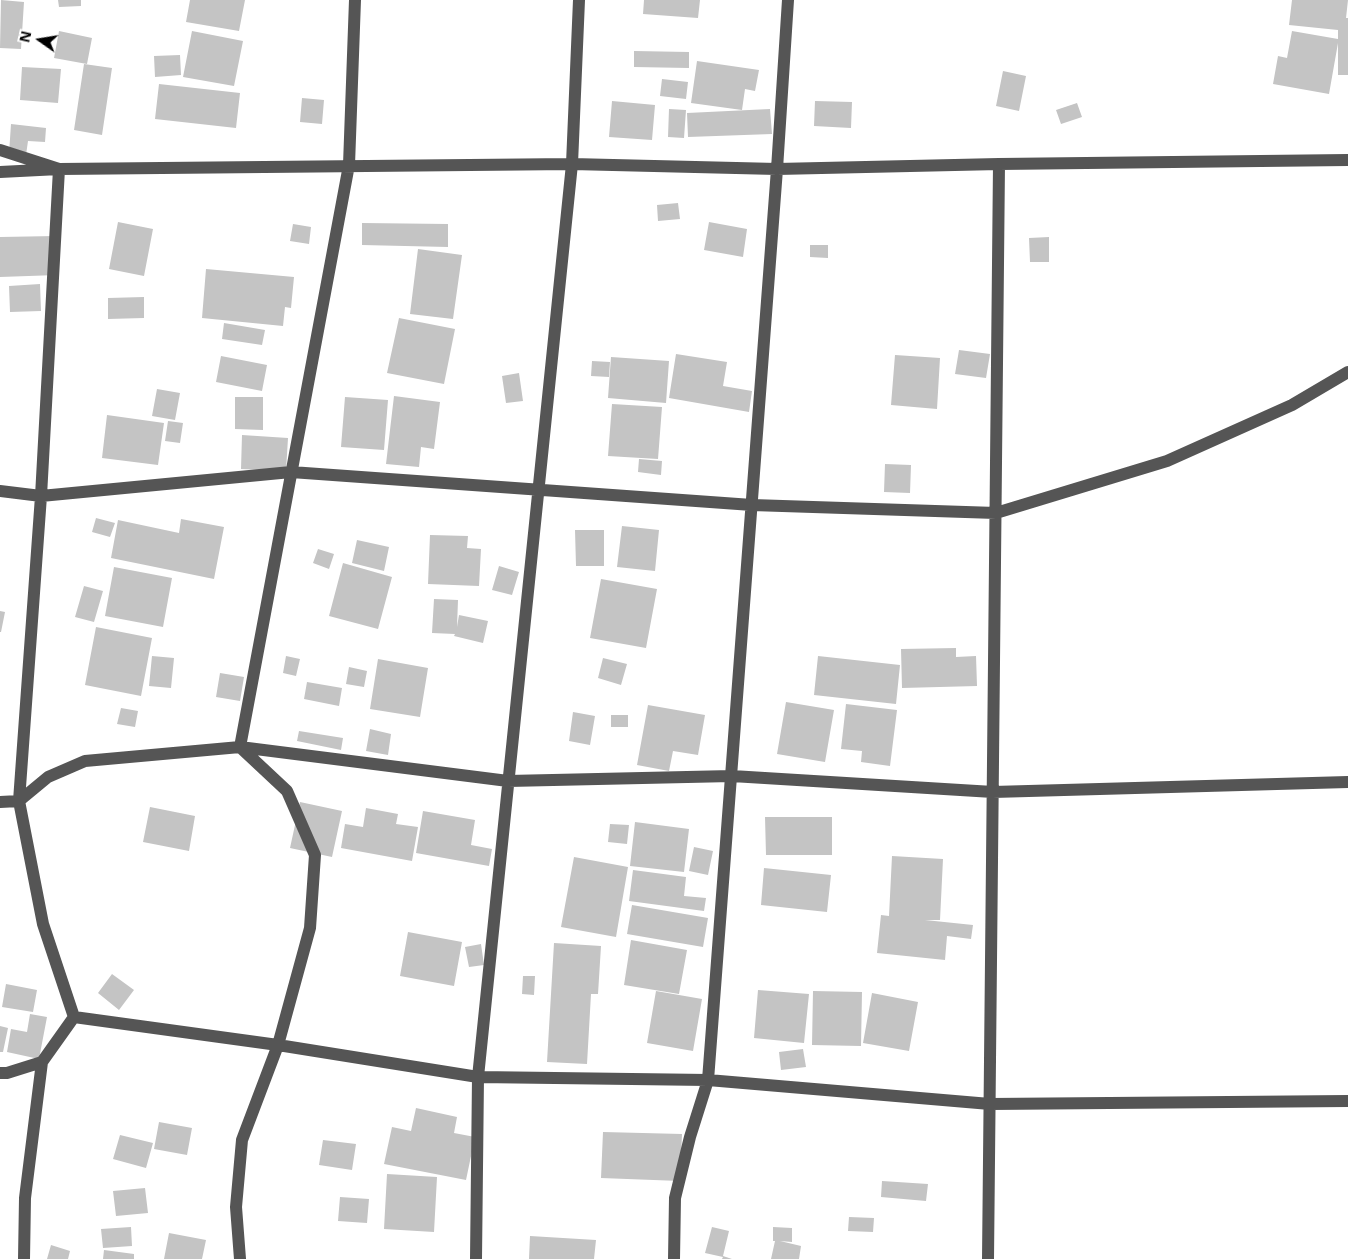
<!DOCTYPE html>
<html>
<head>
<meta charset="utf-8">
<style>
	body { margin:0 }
	#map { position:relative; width:1348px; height:1259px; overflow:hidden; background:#fff; font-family:"Noto Sans",sans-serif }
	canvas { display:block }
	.north { position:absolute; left:15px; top:15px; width:50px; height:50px; -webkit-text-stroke:4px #fff; paint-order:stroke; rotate:283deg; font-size:14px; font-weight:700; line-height:20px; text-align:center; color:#000 }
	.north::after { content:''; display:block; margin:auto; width:18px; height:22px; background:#000; clip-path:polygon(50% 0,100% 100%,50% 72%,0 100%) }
</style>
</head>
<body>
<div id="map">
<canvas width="1348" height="1259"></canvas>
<div class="north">N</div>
</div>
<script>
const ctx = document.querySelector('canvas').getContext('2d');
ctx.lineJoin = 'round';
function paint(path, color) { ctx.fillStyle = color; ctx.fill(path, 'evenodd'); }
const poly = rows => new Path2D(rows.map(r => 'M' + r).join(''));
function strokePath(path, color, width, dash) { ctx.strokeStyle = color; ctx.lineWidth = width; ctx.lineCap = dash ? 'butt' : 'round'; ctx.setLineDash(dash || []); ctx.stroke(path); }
const building = poly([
	[1,0,24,2,21,49,0,48],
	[58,0,81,0,81,6,59,7],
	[190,0,245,0,239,31,186,22],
	[644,0,700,0,698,18,643,14],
	[1292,0,1348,0,1346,18,1348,18,1348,75,1338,75,1338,43,1329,94,1273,84,1278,56,1287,58,1292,31,1338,39,1338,30,1289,25],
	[59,31,92,38,87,64,54,58],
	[192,31,243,41,234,86,183,77],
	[634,51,689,52,689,68,634,67],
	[180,55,181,75,155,77,154,56],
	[697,61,759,70,755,91,745,89,742,110,691,103],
	[84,64,112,68,102,135,74,130],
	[22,67,61,69,58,103,20,100],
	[1003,71,1026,76,1019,111,996,106],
	[662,79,688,82,686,99,660,96],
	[159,84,240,93,236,128,155,119],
	[302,98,324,100,322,124,300,122],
	[612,101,655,105,652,140,609,137],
	[815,101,852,102,851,128,814,126],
	[1077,103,1082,117,1061,124,1056,110],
	[669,109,686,110,684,138,668,137],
	[770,109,772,134,688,137,687,113],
	[11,124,46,128,45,142,28,141,26,155,9,154],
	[678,203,680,219,658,221,657,205],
	[118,222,153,229,144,276,109,269],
	[709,222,747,229,743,257,704,250],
	[362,223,448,224,448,247,362,245],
	[293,224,311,227,309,244,290,241],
	[56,236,57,275,0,277,0,237],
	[1049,237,1049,262,1030,262,1029,238],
	[810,245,828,245,828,258,810,257],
	[418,249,462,255,453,319,410,314],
	[206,269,294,277,291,308,285,307,283,326,202,318],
	[40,284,41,311,10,312,9,286],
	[144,297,144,318,108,319,108,298],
	[399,318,455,329,444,384,387,373],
	[224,323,265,330,262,345,222,339],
	[959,350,990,354,986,378,955,374],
	[676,354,727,362,723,386,752,391,749,412,669,398],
	[895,355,940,358,937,409,891,405],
	[221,356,267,365,262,391,216,382],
	[611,357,669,361,666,403,608,398],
	[592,361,610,362,609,377,591,376],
	[519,373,523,401,506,403,502,376],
	[157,389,180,393,175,420,152,416],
	[394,396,440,402,434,449,421,447,419,467,386,464],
	[235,397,263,397,263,430,235,429],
	[345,397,388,400,384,450,341,447],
	[612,404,662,407,658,459,608,456],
	[107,415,164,423,158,465,102,458],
	[168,421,183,423,180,443,165,441],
	[242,435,288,438,286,471,241,469],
	[639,459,662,461,661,475,638,472],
	[885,464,911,465,910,493,884,492],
	[96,518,115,523,110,537,92,532],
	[181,519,224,527,214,579,111,558,118,520,179,533],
	[622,526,659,530,655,571,617,567],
	[575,530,604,530,604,566,576,566],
	[430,535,468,536,467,548,481,549,479,586,428,584],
	[357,540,389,547,384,571,352,563],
	[318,549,334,554,329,569,313,563],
	[343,563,392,577,378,629,329,616],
	[499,566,519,572,512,595,492,590],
	[114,567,172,578,163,627,105,616],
	[601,579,657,589,646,648,590,638],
	[84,586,103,591,94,622,75,617],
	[434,599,458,600,457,627,459,615,488,621,483,643,454,636,455,634,432,633],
	[0,611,5,612,1,632,0,632],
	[96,627,152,638,141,696,85,685],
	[956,648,956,657,976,656,977,686,902,688,901,649],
	[152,656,174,658,171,688,149,686],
	[286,656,300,659,296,676,283,673],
	[818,656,900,665,896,704,814,695],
	[603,658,627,664,621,685,598,678],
	[378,659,428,668,420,717,370,709],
	[349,667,367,671,364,687,346,684],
	[220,673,244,677,240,701,216,697],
	[307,682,342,688,339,706,304,699],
	[786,702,834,710,825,762,777,754],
	[846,704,897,710,890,766,861,762,862,751,841,749],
	[648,705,705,715,698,755,673,751,669,771,637,765],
	[121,708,138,711,135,727,117,724],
	[573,712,595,716,590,745,569,741],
	[611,715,628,715,628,727,611,727],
	[370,729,391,734,388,755,366,751],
	[299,731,343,738,341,750,297,741],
	[300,802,342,811,332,857,290,848],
	[150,807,195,816,189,851,143,842],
	[366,808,398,814,396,824,418,827,412,861,341,848,345,824,363,827],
	[423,811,475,820,471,845,492,849,489,866,416,853],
	[765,817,832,817,832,855,766,855],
	[635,822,689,829,684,872,630,866],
	[610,824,629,825,627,844,608,842],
	[694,847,713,851,708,875,689,871],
	[892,856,943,859,940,920,925,920,973,925,971,939,947,936,945,960,877,953,881,915,889,916],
	[574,857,628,867,616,937,561,927],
	[764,868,831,875,827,912,761,905],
	[633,870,686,877,684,896,706,898,704,911,629,901],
	[632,905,708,918,703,947,627,934],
	[408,932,462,942,454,986,400,976],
	[631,940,687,950,679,994,624,985],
	[554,943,601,946,598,994,591,994,587,1064,547,1062],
	[481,944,484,965,469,967,465,947],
	[112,974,134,990,119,1010,98,993],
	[523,976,535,976,534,995,522,994],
	[6,984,37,990,33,1012,2,1007],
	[758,990,809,994,804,1043,754,1038],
	[656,991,702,999,693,1051,647,1043],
	[813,991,862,992,861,1046,812,1045],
	[872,993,918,1002,909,1051,863,1043],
	[30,1014,47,1017,39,1059,7,1052,11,1029,27,1032],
	[0,1026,8,1028,3,1052,0,1052],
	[803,1049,806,1067,781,1070,779,1052],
	[416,1108,457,1117,454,1133,475,1137,466,1180,384,1164,392,1127,411,1131],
	[159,1122,192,1128,187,1155,154,1149],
	[603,1132,682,1134,680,1181,601,1178],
	[120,1135,153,1143,146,1168,113,1159],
	[323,1140,356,1144,352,1170,319,1165],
	[387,1174,437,1177,434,1232,384,1229],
	[882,1181,928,1184,926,1201,881,1197],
	[145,1188,148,1213,116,1216,113,1191],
	[340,1197,369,1199,367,1223,338,1221],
	[849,1217,874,1218,873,1232,848,1231],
	[131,1227,132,1246,103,1248,101,1229],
	[712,1227,729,1231,723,1256,732,1259,722,1259,723,1257,705,1253],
	[773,1227,792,1228,792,1242,780,1241,801,1246,799,1259,771,1259,775,1241,773,1241],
	[169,1233,206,1240,202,1259,164,1259],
	[530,1236,596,1240,594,1259,529,1259],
	[51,1245,70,1251,68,1259,47,1259],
	[104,1250,134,1254,134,1259,103,1259]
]);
const minor = poly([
	[0,150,59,169,41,496,19,801,43,924,74,1017],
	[0,172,59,169,572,164,777,169,999,164,1348,160],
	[0,491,41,496,291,472,752,505,996,513,1167,461,1292,405,1348,372],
	[0,802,19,801,48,777,85,761,240,747,508,781,732,776,993,792,1348,782],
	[74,1017,278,1045,478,1077,708,1080,990,1104,1348,1101],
	[0,1073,7,1073,42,1062,74,1017],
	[24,1259,25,1198,42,1062],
	[240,1259,236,1207,242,1140,278,1045,310,928,315,855,287,791,240,747,349,165,355,0],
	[476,1259,478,1077,572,164,579,0],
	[674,1259,675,1198,690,1137,708,1080,777,169,788,0],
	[988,1259,999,164]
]);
paint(building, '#c4c4c4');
strokePath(minor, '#555', 12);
</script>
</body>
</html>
